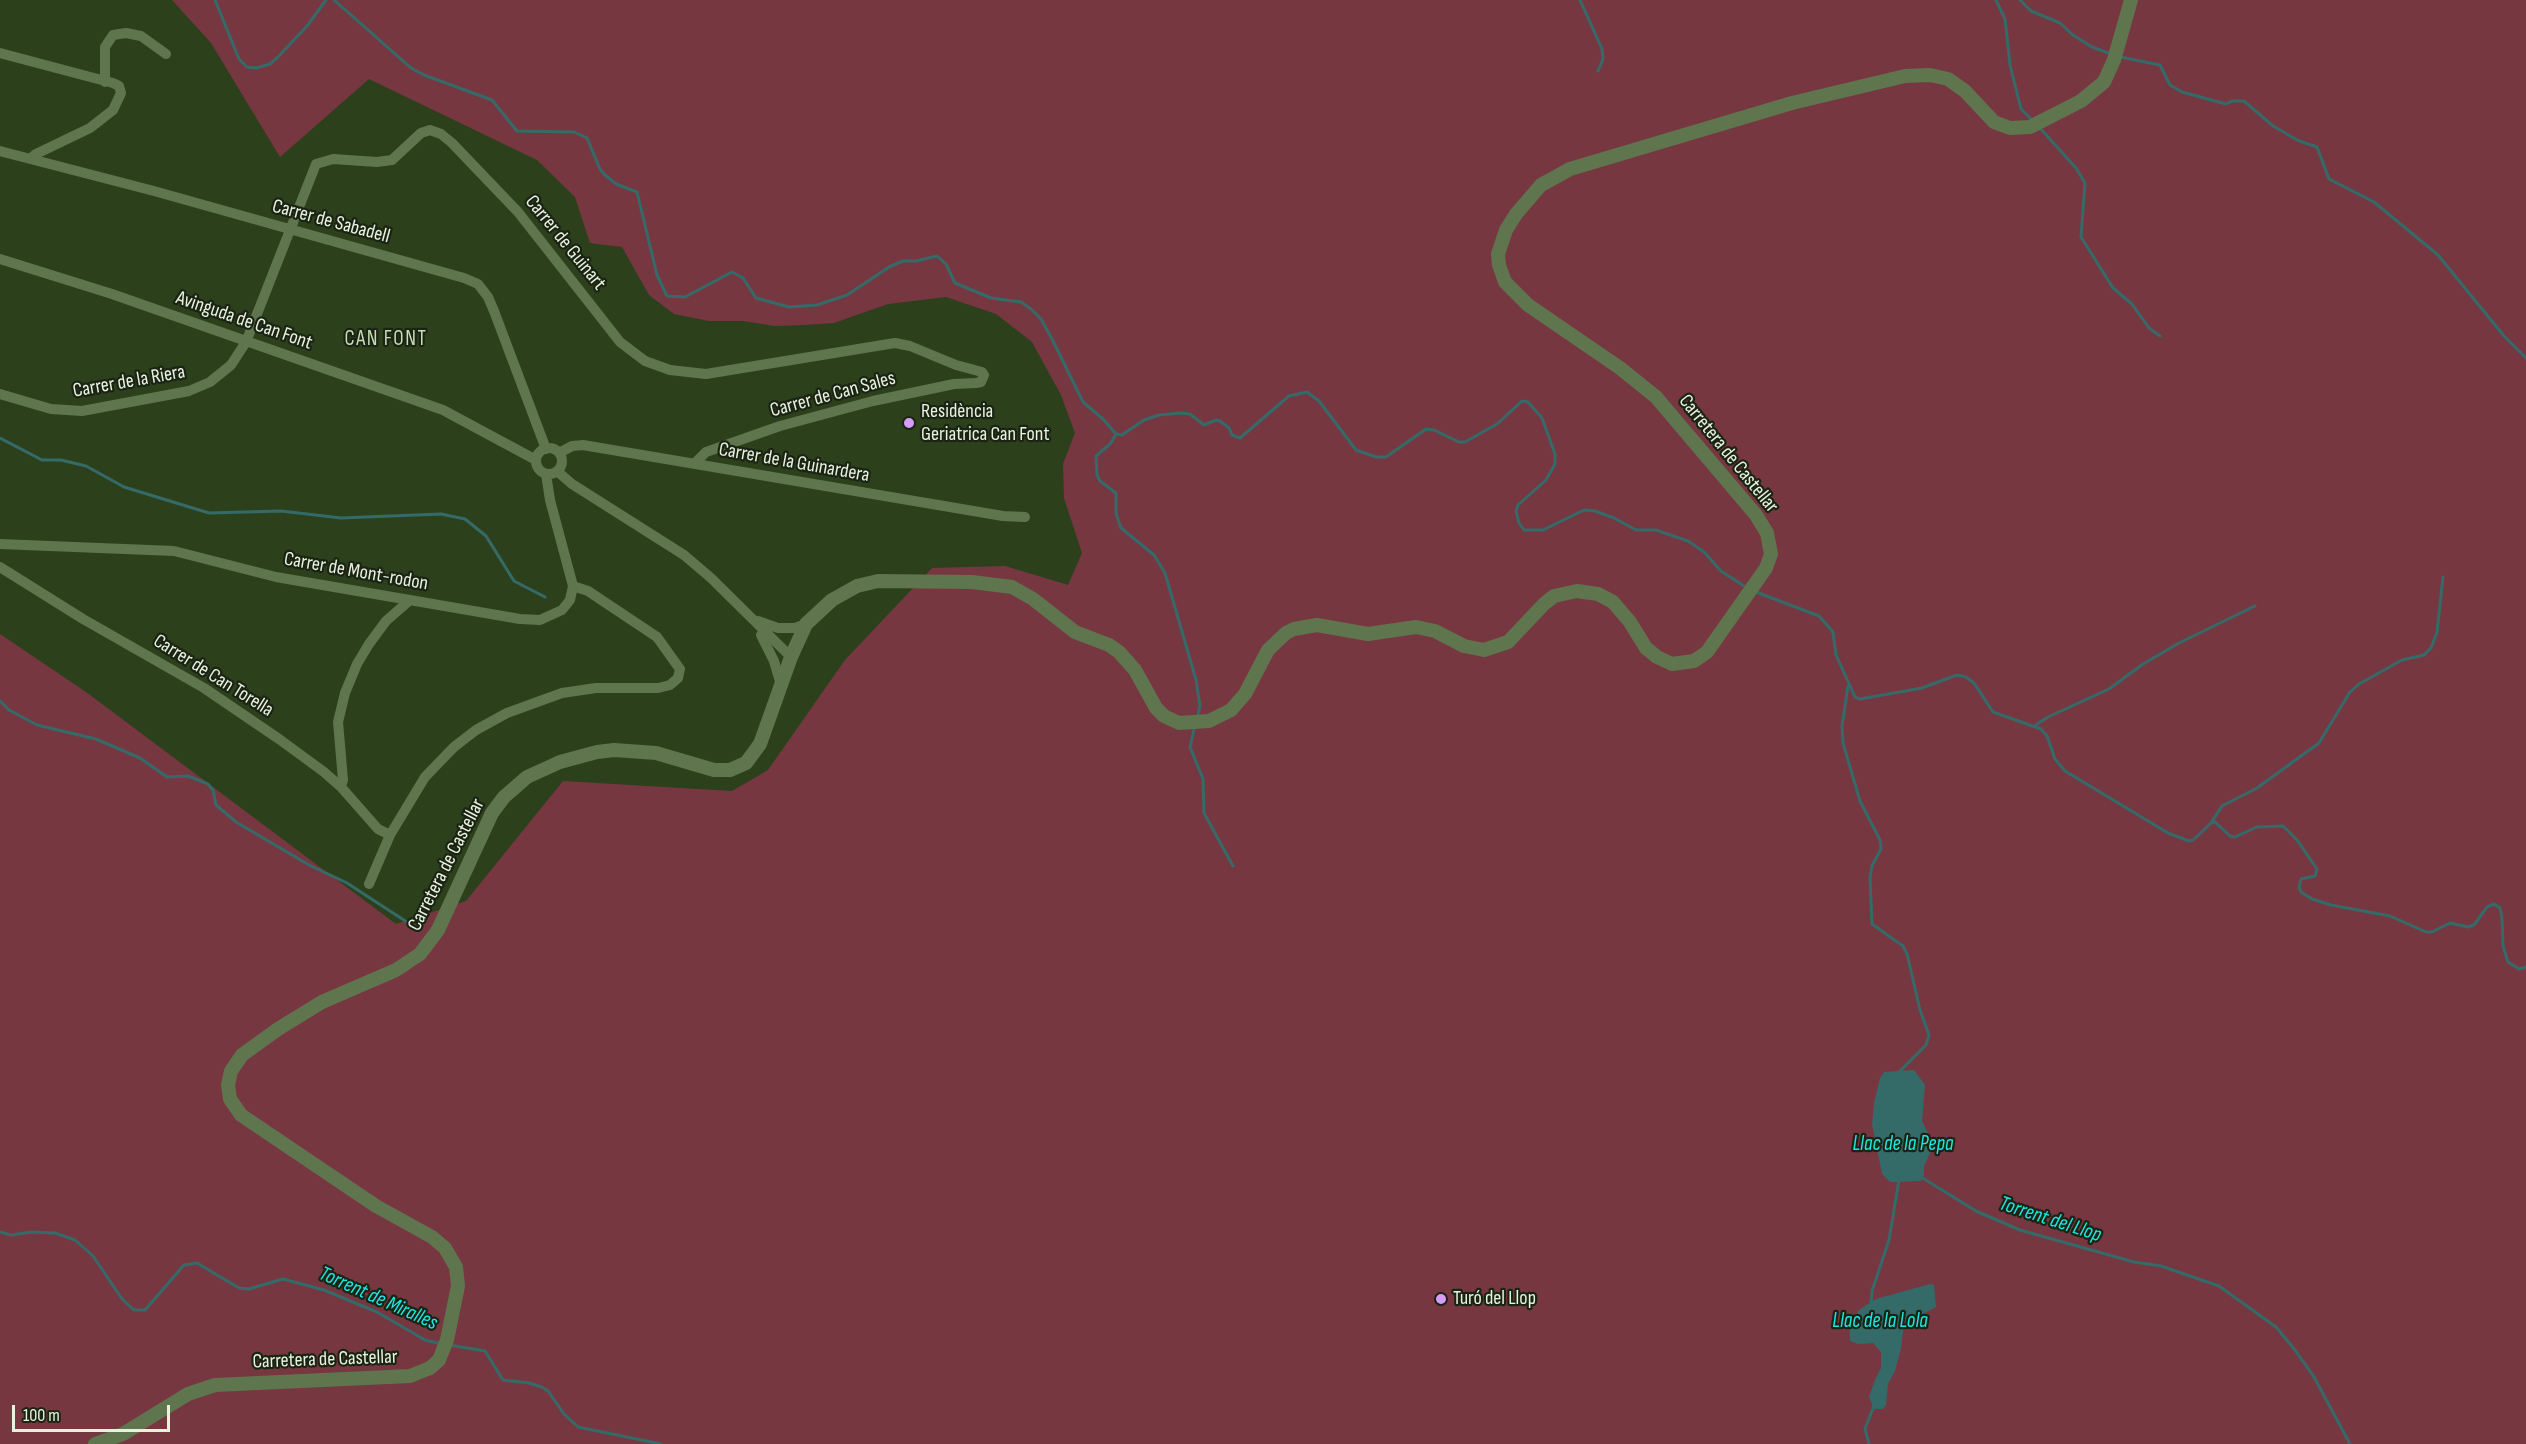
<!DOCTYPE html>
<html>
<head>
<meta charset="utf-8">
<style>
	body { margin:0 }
	#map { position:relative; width:2526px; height:1444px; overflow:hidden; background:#2d401c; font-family:"Sofia Sans Condensed",sans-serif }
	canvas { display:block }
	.scale { position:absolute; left:12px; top:1405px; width:158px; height:27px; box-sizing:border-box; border:3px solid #e6f3dd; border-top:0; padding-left:8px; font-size:18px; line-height:21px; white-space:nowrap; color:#e6f3dd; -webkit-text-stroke:4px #1b2414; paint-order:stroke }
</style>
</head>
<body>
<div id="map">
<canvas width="2526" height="1444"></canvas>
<div class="scale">100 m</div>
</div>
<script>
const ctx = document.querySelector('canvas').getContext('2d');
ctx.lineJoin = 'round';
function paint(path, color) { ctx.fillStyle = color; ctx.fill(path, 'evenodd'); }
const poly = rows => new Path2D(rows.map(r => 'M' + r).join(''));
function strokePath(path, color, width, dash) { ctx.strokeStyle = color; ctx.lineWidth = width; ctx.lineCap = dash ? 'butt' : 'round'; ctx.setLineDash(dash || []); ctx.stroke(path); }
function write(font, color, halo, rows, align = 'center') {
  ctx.font = font + ' "Sofia Sans Condensed",sans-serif'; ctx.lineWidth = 4.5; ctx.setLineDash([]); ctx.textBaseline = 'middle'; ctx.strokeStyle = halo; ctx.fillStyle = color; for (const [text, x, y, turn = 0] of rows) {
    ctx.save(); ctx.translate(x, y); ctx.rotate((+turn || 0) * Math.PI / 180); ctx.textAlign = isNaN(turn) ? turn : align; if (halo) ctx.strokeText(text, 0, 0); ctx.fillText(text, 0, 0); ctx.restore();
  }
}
const green = poly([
	[172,0,2526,0,2526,1444,0,1444,0,634,86,692,396,924,466,901,563,781,732,791,768,770,845,660,932,568,1005,566,1068,585,1082,553,1064,498,1063,464,1075,433,1061,395,1032,342,996,314,946,297,888,304,834,323,805,325,775,326,743,321,709,321,674,314,649,295,622,247,590,243,575,197,537,160,369,79,280,157,211,43]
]);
const water = poly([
	[1914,1070,1925,1085,1922,1121,1930,1138,1931,1151,1924,1166,1924,1175,1921,1181,1890,1182,1882,1174,1872,1124,1874,1103,1880,1078,1884,1072],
	[1930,1284,1934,1285,1936,1307,1904,1324,1901,1348,1895,1371,1888,1384,1886,1405,1883,1409,1874,1409,1869,1397,1875,1380,1881,1368,1881,1352,1873,1343,1858,1344,1850,1341,1849,1324,1859,1310,1876,1299]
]);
const stream = poly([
	[215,0,239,59,247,67,256,68,270,64,277,58,307,26,326,0],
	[334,0,411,68,424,75,492,100,517,131,574,132,587,138,600,169,605,175,616,184,637,192,657,275,667,296,685,297,732,272,743,278,756,298,789,307,817,305,847,295,889,267,903,261,916,261,937,256,946,264,955,283,991,298,1021,302,1031,309,1041,319,1052,339,1083,402,1104,420,1116,434,1111,443,1096,456,1097,475,1100,481,1116,493,1116,514,1121,528,1154,555,1165,573,1196,680,1200,706,1197,719],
	[1580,0,1602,49,1603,59,1598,71],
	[1996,0,2005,19,2010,65,2021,109,2032,120],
	[2020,0,2031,11,2060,23,2073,35,2092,47,2111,54],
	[2120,57,2160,65,2170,85,2182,92,2226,104,2232,101,2244,101,2273,126,2299,141,2317,147,2329,179,2374,202,2438,255,2504,336,2526,358],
	[2039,127,2076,168,2085,183,2081,237,2113,288,2132,304,2149,328,2160,336],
	[1116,434,1122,435,1144,420,1159,415,1181,413,1190,414,1204,425,1216,420,1220,421,1229,428,1232,435,1240,438,1289,396,1307,392,1319,401,1356,450,1376,457,1386,457,1426,429,1434,430,1459,442,1465,442,1497,424,1522,401,1528,402,1542,418,1555,454,1555,464,1546,480,1518,505,1516,511,1519,523,1524,530,1543,530,1584,510,1595,511,1614,518,1636,530,1656,530,1688,541,1704,552,1721,571,1747,588],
	[0,438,42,460,61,460,86,466,124,487,209,513,281,511,341,518,441,514,465,519,486,536,514,581,545,597],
	[1756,592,1819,616,1833,632,1836,655,1855,697,1860,699,1922,688,1957,675,1966,677,1974,683,1993,712,2041,729,2047,736,2055,759,2065,771,2168,833,2189,841,2193,840,2211,823,2215,822,2230,836,2235,837,2257,827,2283,826,2297,840,2317,869,2315,876,2301,879,2299,887,2301,892,2312,899,2331,905,2390,916,2426,932,2432,932,2450,923,2468,927,2474,925,2487,907,2494,904,2500,908,2502,918,2503,946,2508,962,2519,969,2526,967],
	[1848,686,1842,726,1843,743,1860,801,1880,840,1881,849,1872,866,1870,878,1872,924,1903,946,1907,954,1920,1010,1929,1035,1926,1045,1899,1072],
	[0,701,9,710,37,725,96,739,140,758,167,777,188,776,208,784,213,790,216,805,236,822,309,865,347,883,413,926],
	[1195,725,1190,747,1203,779,1204,813,1233,866],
	[2034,726,2048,717,2109,689,2143,664,2179,643,2255,606],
	[2211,823,2222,806,2257,788,2319,743,2350,692,2359,684,2402,660,2424,655,2431,648,2437,632,2443,577],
	[1921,1177,1976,1211,2020,1230,2134,1262,2161,1266,2219,1286,2276,1327,2295,1350,2314,1377,2350,1444],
	[0,1232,11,1235,31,1232,55,1233,75,1240,93,1256,122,1299,134,1310,145,1310,184,1265,197,1263,239,1288,249,1289,283,1279,324,1290,377,1312,425,1340,442,1344],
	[1871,1305,1872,1291,1889,1240,1899,1180],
	[449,1345,485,1351,503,1380,529,1383,542,1387,548,1391,564,1414,578,1427,661,1444],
	[1869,1444,1865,1429,1874,1406]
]);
const minor = poly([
	[0,53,113,83,119,86,121,93,113,110,90,128,36,154,31,158],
	[105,82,105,47,113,35,126,33,141,36,166,54],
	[0,151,154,191,464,278,478,284,488,297,494,311,546,449],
	[0,259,112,294,443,410,536,460],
	[0,394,51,409,82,411,189,391,210,382,231,365,246,342,316,164,333,159,377,162,392,160,421,133,430,130,441,134,452,143,518,212,620,342,645,361,670,370,706,374,895,343,910,346,956,365,982,372,984,375,981,382,976,383,954,384,873,401,780,426,706,452,694,464],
	'536 461a13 13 0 1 1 26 0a13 13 0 1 1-26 0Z',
	[559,453,572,446,583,445,1003,516,1025,517],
	[557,471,572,484,684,555,711,578,791,657],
	[0,544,174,551,276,577,520,619,540,620,562,610,570,600,573,586,550,500,546,474],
	[0,567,83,619,204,688,279,739,324,772,341,787,378,829,390,835],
	[758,621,778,628,795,628,806,624],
	[761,635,774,661,781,685],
	[341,787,343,780,338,722,345,693,357,664,369,644,386,621,410,600],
	[369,884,390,835,425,777,454,747,476,730,507,713,562,693,596,688,658,688,670,685,678,678,680,669,677,665,657,637,588,591,573,586]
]);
const tertiary = poly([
	[95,1444,123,1434,188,1394,215,1385,410,1376,430,1368,439,1360,447,1340,458,1286,456,1267,445,1248,432,1237,376,1206,241,1115,230,1099,228,1085,231,1071,242,1055,278,1029,322,1002,396,970,420,954,438,930,492,813,504,797,527,777,560,762,597,752,614,750,656,753,714,770,730,770,746,763,760,744,791,657,806,624,832,600,857,586,878,581,972,582,1012,587,1033,599,1075,632,1109,645,1119,652,1135,670,1156,708,1164,716,1179,723,1209,721,1231,710,1245,694,1268,650,1286,633,1294,629,1317,625,1368,634,1416,627,1435,631,1464,646,1484,650,1508,642,1544,604,1554,596,1577,591,1598,594,1613,602,1630,622,1646,648,1657,657,1672,664,1694,661,1707,652,1766,568,1771,554,1767,533,1756,515,1656,397,1620,368,1528,305,1505,282,1499,265,1498,254,1506,230,1516,214,1541,185,1570,169,1792,103,1905,76,1930,75,1948,79,1965,91,1994,122,2010,128,2030,127,2081,101,2104,82,2114,60,2131,0]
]);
const markers = [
	[909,423,6,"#d79bf9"],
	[1441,1299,6,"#d79bf9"]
];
const streetNames = [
	["Carrer de Sabadell",331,222,15],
	["Carrer de Guinart",565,243,51],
	["Avinguda de Can Font",244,321,19],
	["Carrer de la Riera",129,382,-10],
	["Carrer de Can Sales",833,395,-15],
	["Carretera de Castellar",1728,454,51],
	["Carrer de la Guinardera",794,463,10],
	["Carrer de Mont-rodon",356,572,10],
	["Carrer de Can Torella",213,676,32],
	["Carretera de Castellar",447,865,-63],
	["Carretera de Castellar",325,1360,-2]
];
const poiNames = [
	["Residència",921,412],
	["Geriatrica Can Font",921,435],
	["Turó del Llop",1453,1299]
];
const neighbourhoodNames = [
	["CAN FONT",386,340]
];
const waterNames = [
	["Llac de la Pepa",1903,1145],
	["Torrent del Llop",2050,1220,18],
	["Torrent de Miralles",378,1299,24],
	["Llac de la Lola",1880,1322]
];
paint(green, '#773741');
paint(water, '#346b69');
strokePath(stream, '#346b69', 3);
strokePath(minor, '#5f754e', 10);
strokePath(tertiary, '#5f754e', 14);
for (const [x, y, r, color] of markers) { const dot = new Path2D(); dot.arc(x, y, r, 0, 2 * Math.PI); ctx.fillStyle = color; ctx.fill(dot); strokePath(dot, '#1b2414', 2); }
write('20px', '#e6f3dd', '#1b2414', streetNames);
write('20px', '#e6f3dd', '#1b2414', poiNames, 'left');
ctx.letterSpacing = '1.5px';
write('21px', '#c5deb3', '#1b2414', neighbourhoodNames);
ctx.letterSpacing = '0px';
write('italic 21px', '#1ce7e2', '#1b2414', waterNames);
</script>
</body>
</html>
